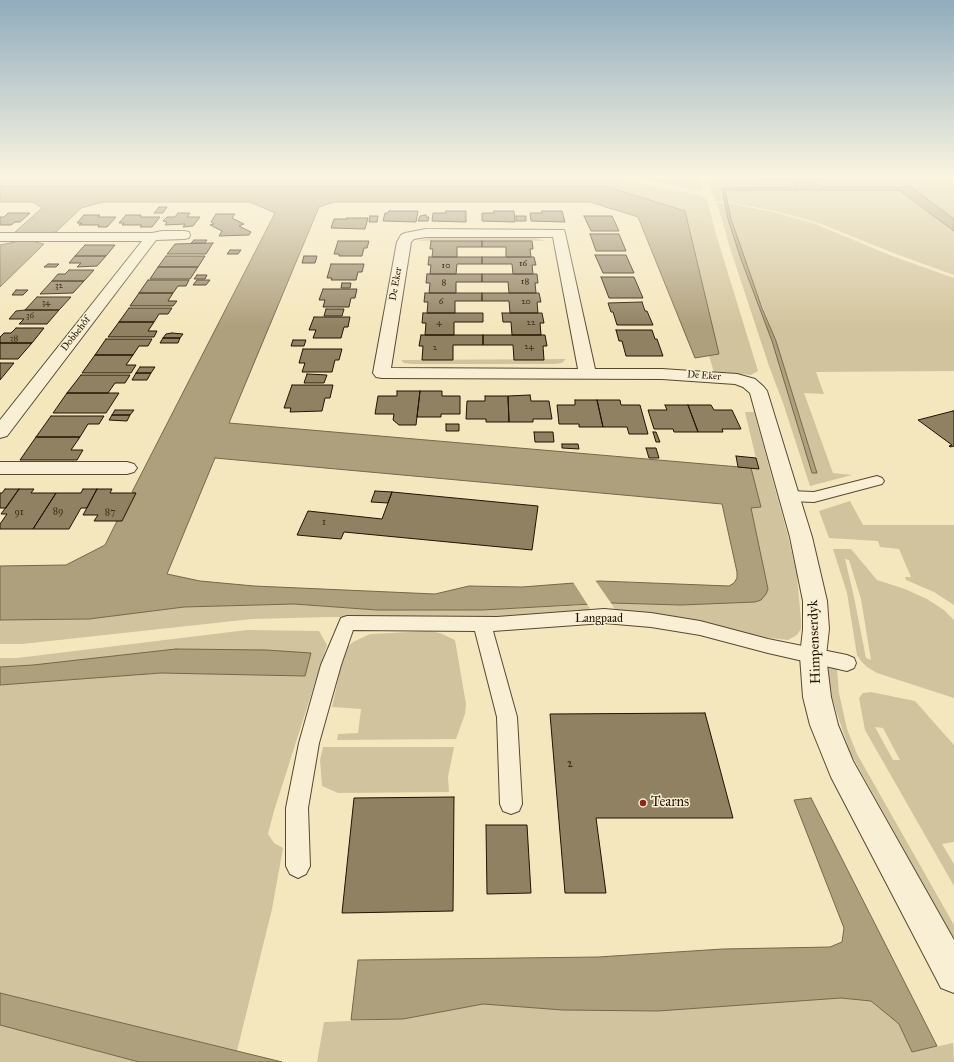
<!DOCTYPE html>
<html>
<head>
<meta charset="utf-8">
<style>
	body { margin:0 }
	canvas { display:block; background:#f5e7bd }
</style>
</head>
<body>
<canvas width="954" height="1062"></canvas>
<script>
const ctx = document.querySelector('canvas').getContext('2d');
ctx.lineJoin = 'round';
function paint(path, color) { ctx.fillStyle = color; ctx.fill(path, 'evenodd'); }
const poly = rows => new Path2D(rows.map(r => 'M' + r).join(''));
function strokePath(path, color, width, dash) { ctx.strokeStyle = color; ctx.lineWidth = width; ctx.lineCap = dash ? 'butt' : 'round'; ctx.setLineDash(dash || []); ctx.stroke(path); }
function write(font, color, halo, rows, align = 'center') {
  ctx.font = font + ' "IM FELL Great Primer",serif'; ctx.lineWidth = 3; ctx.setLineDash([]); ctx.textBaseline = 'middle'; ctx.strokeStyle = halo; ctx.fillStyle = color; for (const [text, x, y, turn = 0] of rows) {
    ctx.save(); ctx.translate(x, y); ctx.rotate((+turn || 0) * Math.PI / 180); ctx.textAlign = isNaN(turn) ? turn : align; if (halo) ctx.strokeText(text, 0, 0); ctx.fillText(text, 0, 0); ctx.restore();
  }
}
const green = poly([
	[615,178,702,196,707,200,716,234,758,371,751,375,714,372,709,356,719,354,685,211,606,186,0,186,0,179],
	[639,178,700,178,703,190,693,190],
	[707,178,753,178,763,181,791,180,796,185,797,188,722,188,725,202,715,201],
	[861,178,949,178,954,181,954,219,911,187,824,187,813,184,810,182,809,180,856,180],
	[725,190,900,190,954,231,954,275,896,254,816,222,775,211,727,202],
	[717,203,725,203,741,259,772,341,813,473,817,472,776,341,744,259,727,203,773,212,813,223,892,256,954,278,954,371,816,372,824,394,804,393,833,473,852,475,810,486,783,403,769,366,730,248],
	[428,238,536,238,546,241,417,241],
	[566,359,562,363,554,364,413,364,404,363,401,360],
	[745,412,754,412,788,536,797,576,801,620,801,629,797,635,788,640,780,639,761,637,700,623,616,611,611,603,681,605,755,602,768,589,751,507,761,507,751,468,758,467],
	[850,501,863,525,954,525,954,605,934,592,906,580,905,577,911,577,899,549,880,547,878,541,829,538,819,511],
	[833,549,851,549,877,580,905,589,927,599,944,610,954,620,954,698,877,673,867,667,861,661,857,655,847,593],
	[845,559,849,560,861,599,871,660,866,658,854,597],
	[294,604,377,610,482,610,588,605,590,608,587,612,494,618,330,617,252,619,22,644,0,644,0,620,89,619,184,607],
	[247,630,319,631,327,645,274,811,268,834,274,843,283,848,272,909,237,1051,0,993,0,685,161,673,305,676,33,665,0,667,0,658,17,658],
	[429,631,440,633,455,640,466,704,465,714,456,739,337,740,338,734,358,733,361,709,332,707,343,656,346,648,353,642,370,634],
	[828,667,837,669,839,693,847,729,857,754,954,925,954,939,851,754,837,714,830,690],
	[871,692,915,701,954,745,954,842,942,844,954,864,954,886,865,730,859,698,863,693],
	[875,727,883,728,900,760,893,760],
	[323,747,454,747,448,777,449,792,338,793,322,786,320,760],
	[841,998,871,1001,899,1024,912,1052,953,1043,954,1062,317,1062,324,1022,403,1019,483,1004,563,1010,658,1011],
	[0,1025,139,1062,0,1062]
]);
const water = poly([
	[753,178,861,178,809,180,813,184,824,187,911,187,954,219,954,231,899,190,725,190,731,219,762,308,776,341,817,473,812,473,772,341,741,259,728,219,722,188,797,187,791,180,763,181,753,178],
	[0,186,605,186,685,211,719,354,695,358,638,217,590,202,334,202,319,207,229,423,751,468,761,507,751,508,768,589,766,594,761,600,755,602,681,605,611,603,482,610,377,610,294,604,184,607,89,619,0,620,0,566,66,565,105,545,117,521,122,520,135,493,132,492,275,213,250,202,103,202,81,208,56,232,44,233,35,242,44,244,0,287,0,245,15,242,25,233,15,232,42,208,33,202,0,202,0,186],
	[215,458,722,504,737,572,737,578,734,583,729,586,600,581,522,587,469,586,435,594,254,586,200,581,167,574,215,458],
	[176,649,266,650,311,653,305,676,161,673,0,685,0,667,33,665,176,649],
	[811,798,937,1046,912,1052,899,1024,871,1001,841,998,658,1011,563,1010,483,1004,403,1019,351,1020,358,960,598,957,723,949,830,947,842,942,844,928,794,800,811,798],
	[0,993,237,1051,282,1062,139,1062,0,1025,0,993]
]);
const pier = poly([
	[595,580,611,603,612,605,589,607,573,582]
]);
const building = poly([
	[159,207,167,207,163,213,154,213,159,207],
	[389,211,418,211,416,222,383,221,385,213,388,213,389,211],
	[446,211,466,211,466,222,432,221,433,213,446,213,446,211],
	[494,211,514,211,515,222,482,221,482,213,494,213,494,211],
	[542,211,562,211,565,222,531,221,530,213,542,213,542,211],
	[8,213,30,213,20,222,15,222,11,225,0,225,0,217,4,217,8,213],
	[178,213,190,213,187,217,200,217,193,226,183,227,185,224,165,225,167,222,163,221,167,217,175,217,178,213],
	[216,214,235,214,232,218,244,224,239,226,251,232,249,235,219,236,222,231,210,225,214,224,211,222,216,214],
	[84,215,100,215,98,217,116,217,107,227,98,227,99,225,79,225,82,223,77,223,84,215],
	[126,215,141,215,140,217,160,217,152,227,140,227,142,225,122,225,124,223,119,223,126,215],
	[426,215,426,217,429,217,428,221,418,221,420,216,426,215],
	[370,216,378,216,377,222,369,222,370,216],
	[516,216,526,216,526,221,516,221,516,216],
	[584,216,612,216,619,231,591,231,584,216],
	[347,218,368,218,365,229,331,228,334,219,347,219,347,218],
	[590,234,619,234,626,251,596,251,590,234],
	[194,240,207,240,205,243,191,243,194,240],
	[338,241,369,241,367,248,364,248,362,256,339,256,339,254,334,254,338,241],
	[431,241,482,241,482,247,457,247,457,257,432,257,433,249,430,249,431,241],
	[482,241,532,241,533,249,530,249,531,257,506,257,506,247,482,247,482,241],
	[213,243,206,254,167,254,175,244,213,243],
	[85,245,115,245,106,256,75,256,85,245],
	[230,250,241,250,238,254,227,254,230,250],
	[595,255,626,255,634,273,603,273,595,255],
	[75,256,106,256,97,266,77,267,81,263,69,263,75,256],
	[166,256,205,256,198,267,158,267,166,256],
	[304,256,317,256,315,263,302,263,304,256],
	[429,257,482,257,482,264,457,264,456,274,430,274,431,265,428,265,429,257],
	[482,257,534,257,536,265,532,265,533,274,513,274,512,264,482,264,482,257],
	[48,264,59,264,56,267,44,267,48,264],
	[331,264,364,264,362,272,358,272,356,280,331,280,332,278,327,278,331,264],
	[158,267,198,267,190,279,150,279,158,267],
	[69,270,94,270,84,281,52,281,58,274,65,274,69,270],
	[427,274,482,274,482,282,456,282,456,293,429,293,430,283,426,283,427,274],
	[482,274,537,274,538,283,535,283,536,293,509,293,508,282,482,282,482,274],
	[197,275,207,275,205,279,194,279,197,275],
	[601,277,634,277,643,298,609,298,601,277],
	[148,280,189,280,186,286,178,286,173,293,139,293,148,280],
	[197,280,210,280,206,285,193,285,197,280],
	[52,281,84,281,73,293,40,294,52,281],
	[342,283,351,283,350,288,341,288,342,283],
	[323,289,357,289,355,298,351,298,349,307,323,307,325,300,319,300,323,289],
	[16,290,28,290,23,295,12,295,16,290],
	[139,293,173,293,168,301,177,301,173,306,130,306,139,293],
	[425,293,482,293,482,301,455,301,455,313,427,313,428,302,424,302,425,293],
	[482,293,539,293,541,302,537,302,538,313,510,313,509,301,482,301,482,293],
	[37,297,71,297,59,310,25,310,37,297],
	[642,302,645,311,647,311,653,325,617,325,613,312,611,312,608,303,642,302],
	[129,308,172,308,168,314,159,314,154,322,119,322,129,308],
	[326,309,344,309,342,316,324,316,326,309],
	[25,310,59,310,47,324,19,324,24,319,9,319,16,311,25,310],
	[423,313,483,313,483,322,454,322,454,335,425,335,426,323,422,323,423,313],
	[502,313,542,313,544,323,540,323,541,335,512,335,511,322,503,322,502,313],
	[314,317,350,317,348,327,344,327,341,338,313,338,316,330,309,330,314,317],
	[119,322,154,322,148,331,157,331,154,337,108,337,119,322],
	[16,328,44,328,32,343,0,343,0,337,4,333,11,333,16,328],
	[616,330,652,330,655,339,657,339,663,356,626,356,622,341,619,341,616,330],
	[172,333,183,334,180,338,163,338,166,334,172,333],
	[421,335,483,335,483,345,453,345,453,360,422,360,423,346,419,346,421,335],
	[483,335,545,335,547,346,543,346,544,360,514,360,513,345,483,345,483,335],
	[163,338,180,338,178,343,160,343,163,338],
	[106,339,152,339,148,346,139,346,133,355,95,355,106,339],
	[293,340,306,340,304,346,291,346,293,340],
	[0,343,32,343,18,359,0,359,0,343],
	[303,349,342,349,339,360,335,360,332,372,302,372,305,363,299,363,303,349],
	[95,355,133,355,126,365,136,365,131,373,82,373,95,355],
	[0,363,14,363,0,380,0,363],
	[140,367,155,367,151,373,136,373,140,367],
	[136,373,151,373,147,380,132,380,136,373],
	[307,374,327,375,324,383,304,383,307,374],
	[81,375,130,375,125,383,115,383,108,393,67,393,81,375],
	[292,385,333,385,330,398,325,398,322,411,290,412,291,408,284,408,292,385],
	[397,391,420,391,416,425,399,425,393,420,394,414,375,414,378,396,397,396,397,391],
	[420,391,442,391,442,396,460,396,460,414,441,414,441,417,417,417,420,391],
	[67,393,119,393,106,413,53,413,67,393],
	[530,395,531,401,549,401,552,419,533,419,533,422,509,422,508,396,530,395],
	[485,396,508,396,509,422,486,422,486,419,466,419,467,401,485,401,485,396],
	[575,400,597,400,603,427,579,427,579,424,559,424,557,405,575,405,575,400],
	[597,400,620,400,621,405,640,405,648,434,629,434,627,427,603,427,597,400],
	[665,405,688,405,698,432,674,432,673,429,654,429,648,410,667,410,665,405],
	[688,405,711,405,714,410,732,410,741,429,722,429,723,432,698,432,688,405],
	[115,410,134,410,130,415,112,415,115,410],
	[953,411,954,411,954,446,950,447,949,446,952,445,918,420,953,411],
	[112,415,130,415,127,421,109,420,112,415],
	[51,416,104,416,99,424,88,424,80,437,36,437,51,416],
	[446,424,459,424,459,431,446,431,446,424],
	[534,432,553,432,554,442,535,442,534,432],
	[653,432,656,432,660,442,656,442,653,432],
	[36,437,80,437,71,450,83,450,77,460,20,460,36,437],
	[562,444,578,444,579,449,562,448,562,444],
	[646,448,656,448,659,458,649,458,646,448],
	[736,456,756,458,759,469,738,467,736,456],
	[5,489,19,489,6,508,0,508,0,493,2,493,5,489],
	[19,489,34,489,31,493,56,493,33,529,0,529,0,524,7,514,1,514,19,489],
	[83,489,97,489,87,508,81,508,69,529,33,529,56,493,81,493,83,489],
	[97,489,112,489,110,493,136,493,122,521,94,521,98,515,83,515,97,489],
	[375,491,392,492,388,503,371,502,375,491],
	[392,492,538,506,532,550,344,532,341,539,297,535,308,511,382,519,392,492],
	[705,713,733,818,596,818,606,893,565,893,550,714,705,713],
	[454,797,453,911,342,913,354,798,454,797],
	[486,825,527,825,531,893,487,894,486,825]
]);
const service = poly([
	[877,476,882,478,884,481,882,484,814,502,789,501,784,499,781,496,784,493,789,491,814,492,877,476],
	[604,609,651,613,700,621,768,639,847,655,854,658,856,663,854,668,847,671,768,653,700,635,651,627,604,623,493,631,517,717,522,804,519,811,511,814,503,811,500,804,497,717,475,631,353,630,341,665,319,743,308,808,310,866,306,874,298,878,290,874,286,866,286,808,299,743,321,665,341,618,347,616,497,617,604,609]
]);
const minor = poly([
	[426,229,564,230,565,233,595,369,662,369,737,374,755,379,764,387,767,391,812,537,827,601,829,629,826,656,831,697,838,725,853,761,954,940,954,993,941,988,831,777,810,725,803,697,800,656,803,629,803,601,790,537,750,393,743,387,735,384,662,379,382,378,376,377,373,373,397,242,401,235,405,233,426,229],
	[426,237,553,237,578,369,391,368,411,242,414,239,426,237],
	[162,231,184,231,189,232,190,235,189,238,184,239,156,240,7,436,0,438,0,420,142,241,0,241,0,233,152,233,162,231],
	[0,462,127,462,134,464,137,468,134,472,127,474,0,474,0,462]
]);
const markers = [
	[643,803,4,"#8f2418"]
];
const farNumbernames = [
	["16",523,264],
	["10",446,266],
	["18",525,282],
	["8",444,283],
	["32",59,286],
	["6",441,302],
	["20",526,302],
	["34",46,303],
	["36",30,316],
	["4",439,323],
	["22",531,323],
	["38",14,339],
	["24",529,347],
	["2",435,348]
];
const farStreetnames = [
	["De Eker",396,284,-80],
	["Dobbehôf",76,334,-52],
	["De Eker",704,376,4]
];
const numberNames = [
	["89",58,512],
	["91",19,513],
	["87",110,513],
	["1",324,523]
];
const streetNames = [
	["Langpaad",599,619]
];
const nearNumbernames = [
	["2",570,764]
];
const nearStreetnames = [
	["Himpenserdyk",815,642,-92]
];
const nearPoinames = [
	["Tearns",651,803]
];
paint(green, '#d1c39d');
paint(water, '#ae9f7d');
strokePath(water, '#76674b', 1);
paint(pier, '#f5e7bd');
paint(building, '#908163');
strokePath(building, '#231301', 1);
strokePath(service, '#584830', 2);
strokePath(minor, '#584830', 2);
paint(service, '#f8efd4');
paint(minor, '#f8efd4');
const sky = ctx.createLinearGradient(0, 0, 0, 327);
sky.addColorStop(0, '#91acbd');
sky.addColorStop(0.54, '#faf4e1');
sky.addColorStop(1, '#faf4e100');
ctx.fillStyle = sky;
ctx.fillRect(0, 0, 954, 327);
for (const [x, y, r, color] of markers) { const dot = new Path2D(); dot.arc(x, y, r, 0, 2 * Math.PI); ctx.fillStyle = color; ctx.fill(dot); strokePath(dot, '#f8efd4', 1.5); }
write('9px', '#3e2e1a', null, farNumbernames);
write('10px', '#231301', '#f8efd4', farStreetnames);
write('10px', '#3e2e1a', null, numberNames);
write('12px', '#231301', '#f8efd4', streetNames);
write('12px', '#3e2e1a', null, nearNumbernames);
write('14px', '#231301', '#f8efd4', nearStreetnames);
write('14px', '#231301', '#f8efd4', nearPoinames, 'left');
</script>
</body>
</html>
